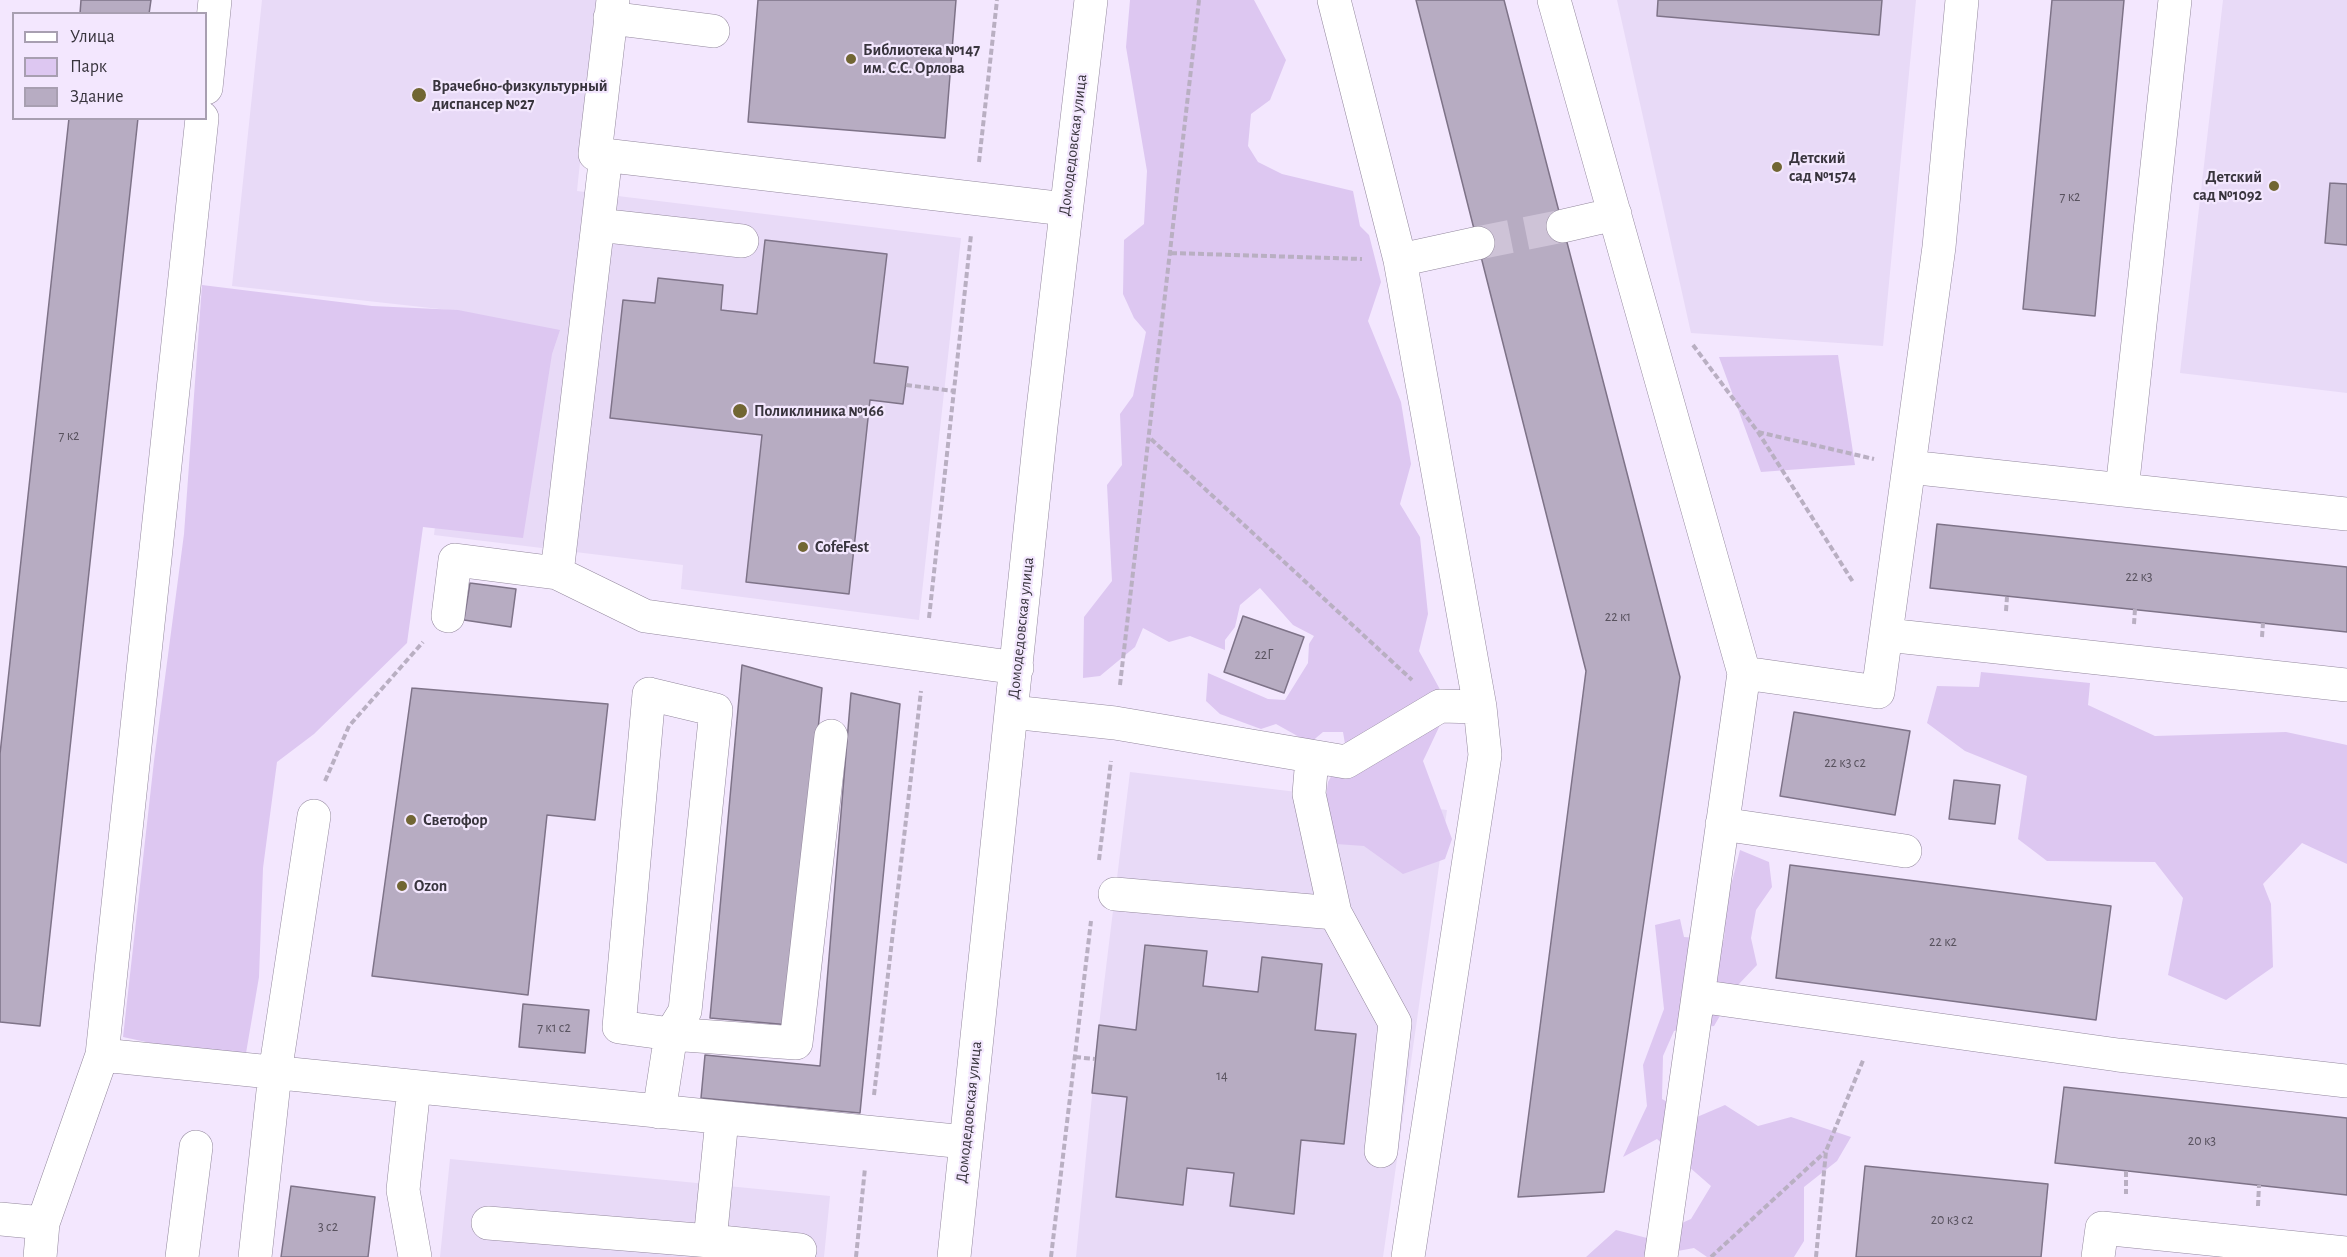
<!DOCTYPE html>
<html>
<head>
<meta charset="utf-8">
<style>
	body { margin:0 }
	#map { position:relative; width:2347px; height:1257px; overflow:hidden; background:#f3e7fe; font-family:"Alegreya Sans",sans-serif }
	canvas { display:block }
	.legend { position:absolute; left:12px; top:12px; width:195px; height:108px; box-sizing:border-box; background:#f3e7fe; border:2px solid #a89fb1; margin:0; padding:8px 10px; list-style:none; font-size:18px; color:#38343d }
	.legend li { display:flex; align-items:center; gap:12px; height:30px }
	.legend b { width:30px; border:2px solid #a89fb1 }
</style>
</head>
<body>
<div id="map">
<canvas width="2347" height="1257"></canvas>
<ul class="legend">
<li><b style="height:8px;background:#fff"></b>Улица</li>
<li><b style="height:16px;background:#ddc7f1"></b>Парк</li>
<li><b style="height:16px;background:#b7acc2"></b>Здание</li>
</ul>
</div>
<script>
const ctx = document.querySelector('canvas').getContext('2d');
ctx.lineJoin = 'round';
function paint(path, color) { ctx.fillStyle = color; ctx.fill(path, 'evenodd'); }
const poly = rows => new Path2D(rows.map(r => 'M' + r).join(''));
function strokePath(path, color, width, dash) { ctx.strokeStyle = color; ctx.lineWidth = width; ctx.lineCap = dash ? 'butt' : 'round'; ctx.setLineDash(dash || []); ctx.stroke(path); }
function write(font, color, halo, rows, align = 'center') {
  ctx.font = font + ' "Alegreya Sans",sans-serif'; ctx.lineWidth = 4.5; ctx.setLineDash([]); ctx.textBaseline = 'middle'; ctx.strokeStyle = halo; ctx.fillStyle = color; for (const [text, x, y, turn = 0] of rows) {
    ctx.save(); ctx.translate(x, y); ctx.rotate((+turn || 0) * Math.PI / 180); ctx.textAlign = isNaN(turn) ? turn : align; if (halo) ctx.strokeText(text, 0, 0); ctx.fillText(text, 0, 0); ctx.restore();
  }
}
const built = poly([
	[262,0,597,0,577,191,961,238,919,620,681,589,683,565,434,535,458,311,232,286],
	[1617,0,1916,0,1883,346,1691,333],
	[2223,0,2347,0,2347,393,2180,373],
	[1130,772,1447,810,1383,1257,1076,1257,1099,1025],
	[450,1159,830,1196,824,1257,440,1257]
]);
const green = poly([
	[1130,0,1254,0,1286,60,1270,100,1251,114,1248,146,1258,162,1282,174,1353,191,1360,226,1369,235,1381,282,1368,321,1401,402,1411,464,1400,504,1420,537,1428,614,1419,651,1449,706,1423,761,1452,839,1445,859,1403,874,1364,846,1336,844,1324,812,1328,782,1346,750,1343,732,1323,732,1310,743,1276,724,1261,729,1220,714,1206,701,1208,673,1268,699,1285,700,1308,663,1309,644,1314,636,1293,625,1260,588,1240,605,1235,627,1225,640,1225,650,1190,636,1169,642,1143,628,1135,647,1100,676,1083,678,1084,617,1112,581,1107,485,1122,465,1120,414,1133,396,1146,332,1134,318,1123,294,1124,240,1144,224,1147,171,1126,47],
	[202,285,372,306,458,310,560,330,552,354,523,538,423,527,407,643,314,734,277,762,263,868,259,977,246,1053,178,1049,123,1037,154,761,184,534],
	[1838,355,1855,465,1761,472,1719,357],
	[1981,672,2090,683,2088,705,2155,736,2286,732,2347,745,2347,864,2302,843,2263,884,2271,904,2273,967,2226,1000,2168,975,2183,898,2155,862,2047,861,2018,839,2027,776,1965,751,1927,723,1937,686,1979,687],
	[1740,850,1769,862,1772,887,1756,910,1751,938,1757,965,1738,985,1714,1026,1674,1031,1663,1056,1662,1099,1697,1117,1725,1105,1758,1126,1791,1117,1851,1137,1837,1161,1804,1187,1804,1241,1794,1257,1707,1257,1694,1248,1645,1257,1586,1257,1616,1230,1647,1238,1691,1219,1711,1186,1657,1139,1623,1157,1647,1106,1643,1065,1664,1009,1655,925,1680,919,1684,937,1724,940,1726,905]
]);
const building = poly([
	[81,0,151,0,149,14,80,14,81,0],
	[758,0,956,0,945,138,748,122,758,0],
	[1416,0,1504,0,1680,677,1604,1192,1518,1197,1586,671,1416,0],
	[1658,0,1882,0,1879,35,1657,16,1658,0],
	[2052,0,2124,0,2095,316,2023,309,2052,0],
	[69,118,138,118,40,1026,0,1022,0,754,69,118],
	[2330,183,2347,184,2347,245,2325,243,2330,183],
	[765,240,887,254,874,363,908,367,903,404,870,400,849,594,746,582,762,435,610,418,623,300,655,303,658,278,723,285,721,310,757,314,765,240],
	[1937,524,2347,567,2347,632,1930,588,1937,524],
	[470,583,516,589,511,627,464,620,470,583],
	[1243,616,1304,637,1284,693,1224,672,1243,616],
	[742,665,822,688,790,1025,710,1018,742,665],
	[412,688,608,704,595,820,547,815,528,995,372,976,412,688],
	[851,693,900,704,860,1113,701,1098,705,1055,820,1066,851,693],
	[1794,712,1910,731,1895,815,1780,796,1794,712],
	[1954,780,2000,785,1995,824,1949,819,1954,780],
	[1790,865,2111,906,2096,1020,1776,978,1790,865],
	[1145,945,1207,951,1203,986,1258,992,1262,957,1322,964,1315,1030,1356,1034,1344,1144,1301,1140,1294,1214,1230,1206,1234,1173,1187,1168,1183,1205,1116,1197,1127,1097,1092,1093,1099,1025,1136,1030,1145,945],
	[523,1004,589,1010,585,1053,519,1047,523,1004],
	[2064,1087,2347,1118,2347,1195,2055,1163,2064,1087],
	[1865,1166,2048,1184,2041,1257,1856,1257,1865,1166],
	[291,1186,375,1197,368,1257,281,1257,291,1186]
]);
const minorTunnel = poly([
	[1478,243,1563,226]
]);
const path = poly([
	[979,162,997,0],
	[1171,253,1362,259],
	[1693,345,1758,432,1853,582],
	[906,385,954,391],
	[1758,432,1874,459],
	[1151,439,1412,680],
	[2006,611,2007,597],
	[929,618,971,235],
	[2134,624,2135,609],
	[2262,637,2263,623],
	[1120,685,1199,0],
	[325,781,349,726,423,642],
	[1099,860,1111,761],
	[1075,1057,1095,1059],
	[874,1095,921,691],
	[2126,1171,2126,1194],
	[2258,1206,2259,1185],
	[856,1257,865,1168],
	[1051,1257,1091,921],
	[1711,1257,1825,1152],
	[1816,1257,1826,1151,1864,1058]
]);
const minor = poly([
	[613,0,595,154,1065,209],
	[1334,0,1400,260,1480,707,1485,755,1408,1257],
	[1554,0,1744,673],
	[610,18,713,31],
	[206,88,215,0],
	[606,155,557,573,645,616,1017,668],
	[598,225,742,241],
	[1563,226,1615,214],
	[1400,260,1478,243],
	[1909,467,2347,514],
	[2122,490,2175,0],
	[448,616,455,560,557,573],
	[1887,635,2347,685],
	[649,694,716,710,685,1011,671,1034,619,1027,649,694],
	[1012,712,1115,723,1346,762,1440,706,1480,707],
	[1312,758,1309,794,1335,913,1395,1023,1381,1151],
	[1722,824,1905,851],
	[1115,894,1335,913],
	[1698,996,2118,1055,2347,1081],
	[102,1055,202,118],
	[414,1087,403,1190,415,1257],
	[659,1112,671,1034,796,1043,831,736],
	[722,1119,710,1241,800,1250],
	[0,1219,43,1223,102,1055,965,1142],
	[488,1223,710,1241],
	[40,1257,43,1223],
	[182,1257,196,1147],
	[255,1257,275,1073,314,816],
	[954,1257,1041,426,1091,0],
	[1661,1257,1744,673,1878,692,1939,247,1962,0],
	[2098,1257,2102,1228,2347,1253]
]);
const markers = [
	[851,59,6,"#716633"],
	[419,95,8,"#716633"],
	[1777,167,6,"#716633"],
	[2274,186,6,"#716633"],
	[740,411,8,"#716633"],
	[803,547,6,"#716633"],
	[411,820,6,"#716633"],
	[402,886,6,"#716633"]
];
const numberNames = [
	["7 к2",2070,197],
	["7 к2",69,436],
	["22 к3",2139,577],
	["22 к1",1618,617],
	["22Г",1264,655],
	["22 к3 с2",1845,763],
	["22 к2",1943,942],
	["7 к1 с2",554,1028],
	["14",1222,1076],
	["20 к3",2202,1141],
	["20 к3 с2",1952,1220],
	["3 с2",328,1227]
];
const poiNames = [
	["Библиотека №147",863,50],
	["им. С.С. Орлова",863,68],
	["Врачебно-физкультурный",432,86],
	["диспансер №27",432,104],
	["Детский",1789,158],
	["сад №1574",1789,176],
	["Детский",2262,177,"right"],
	["сад №1092",2262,195,"right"],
	["Поликлиника №166",754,411],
	["CofeFest",815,547],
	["Светофор",423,820],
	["Ozon",414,886]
];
const streetNames = [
	["Домодедовская улица",1073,145,-83],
	["Домодедовская улица",1021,628,-84],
	["Домодедовская улица",969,1112,-84]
];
paint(built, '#e8daf7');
paint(green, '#ddc7f1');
paint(building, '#b7acc2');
strokePath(building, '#7e7388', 1.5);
strokePath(minorTunnel, '#cec3d7', 33, [33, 16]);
strokePath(minor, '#93889d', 34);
strokePath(path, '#b9afc2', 4, [6, 3]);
strokePath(minor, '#fff', 33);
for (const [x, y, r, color] of markers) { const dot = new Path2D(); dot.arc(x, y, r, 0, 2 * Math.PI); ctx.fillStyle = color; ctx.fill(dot); strokePath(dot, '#f3e7fe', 2); }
write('14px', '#58525e', null, numberNames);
write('bold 16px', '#38343d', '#f3e7fe', poiNames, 'left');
write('16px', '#38343d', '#f3e7fe', streetNames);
</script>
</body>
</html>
